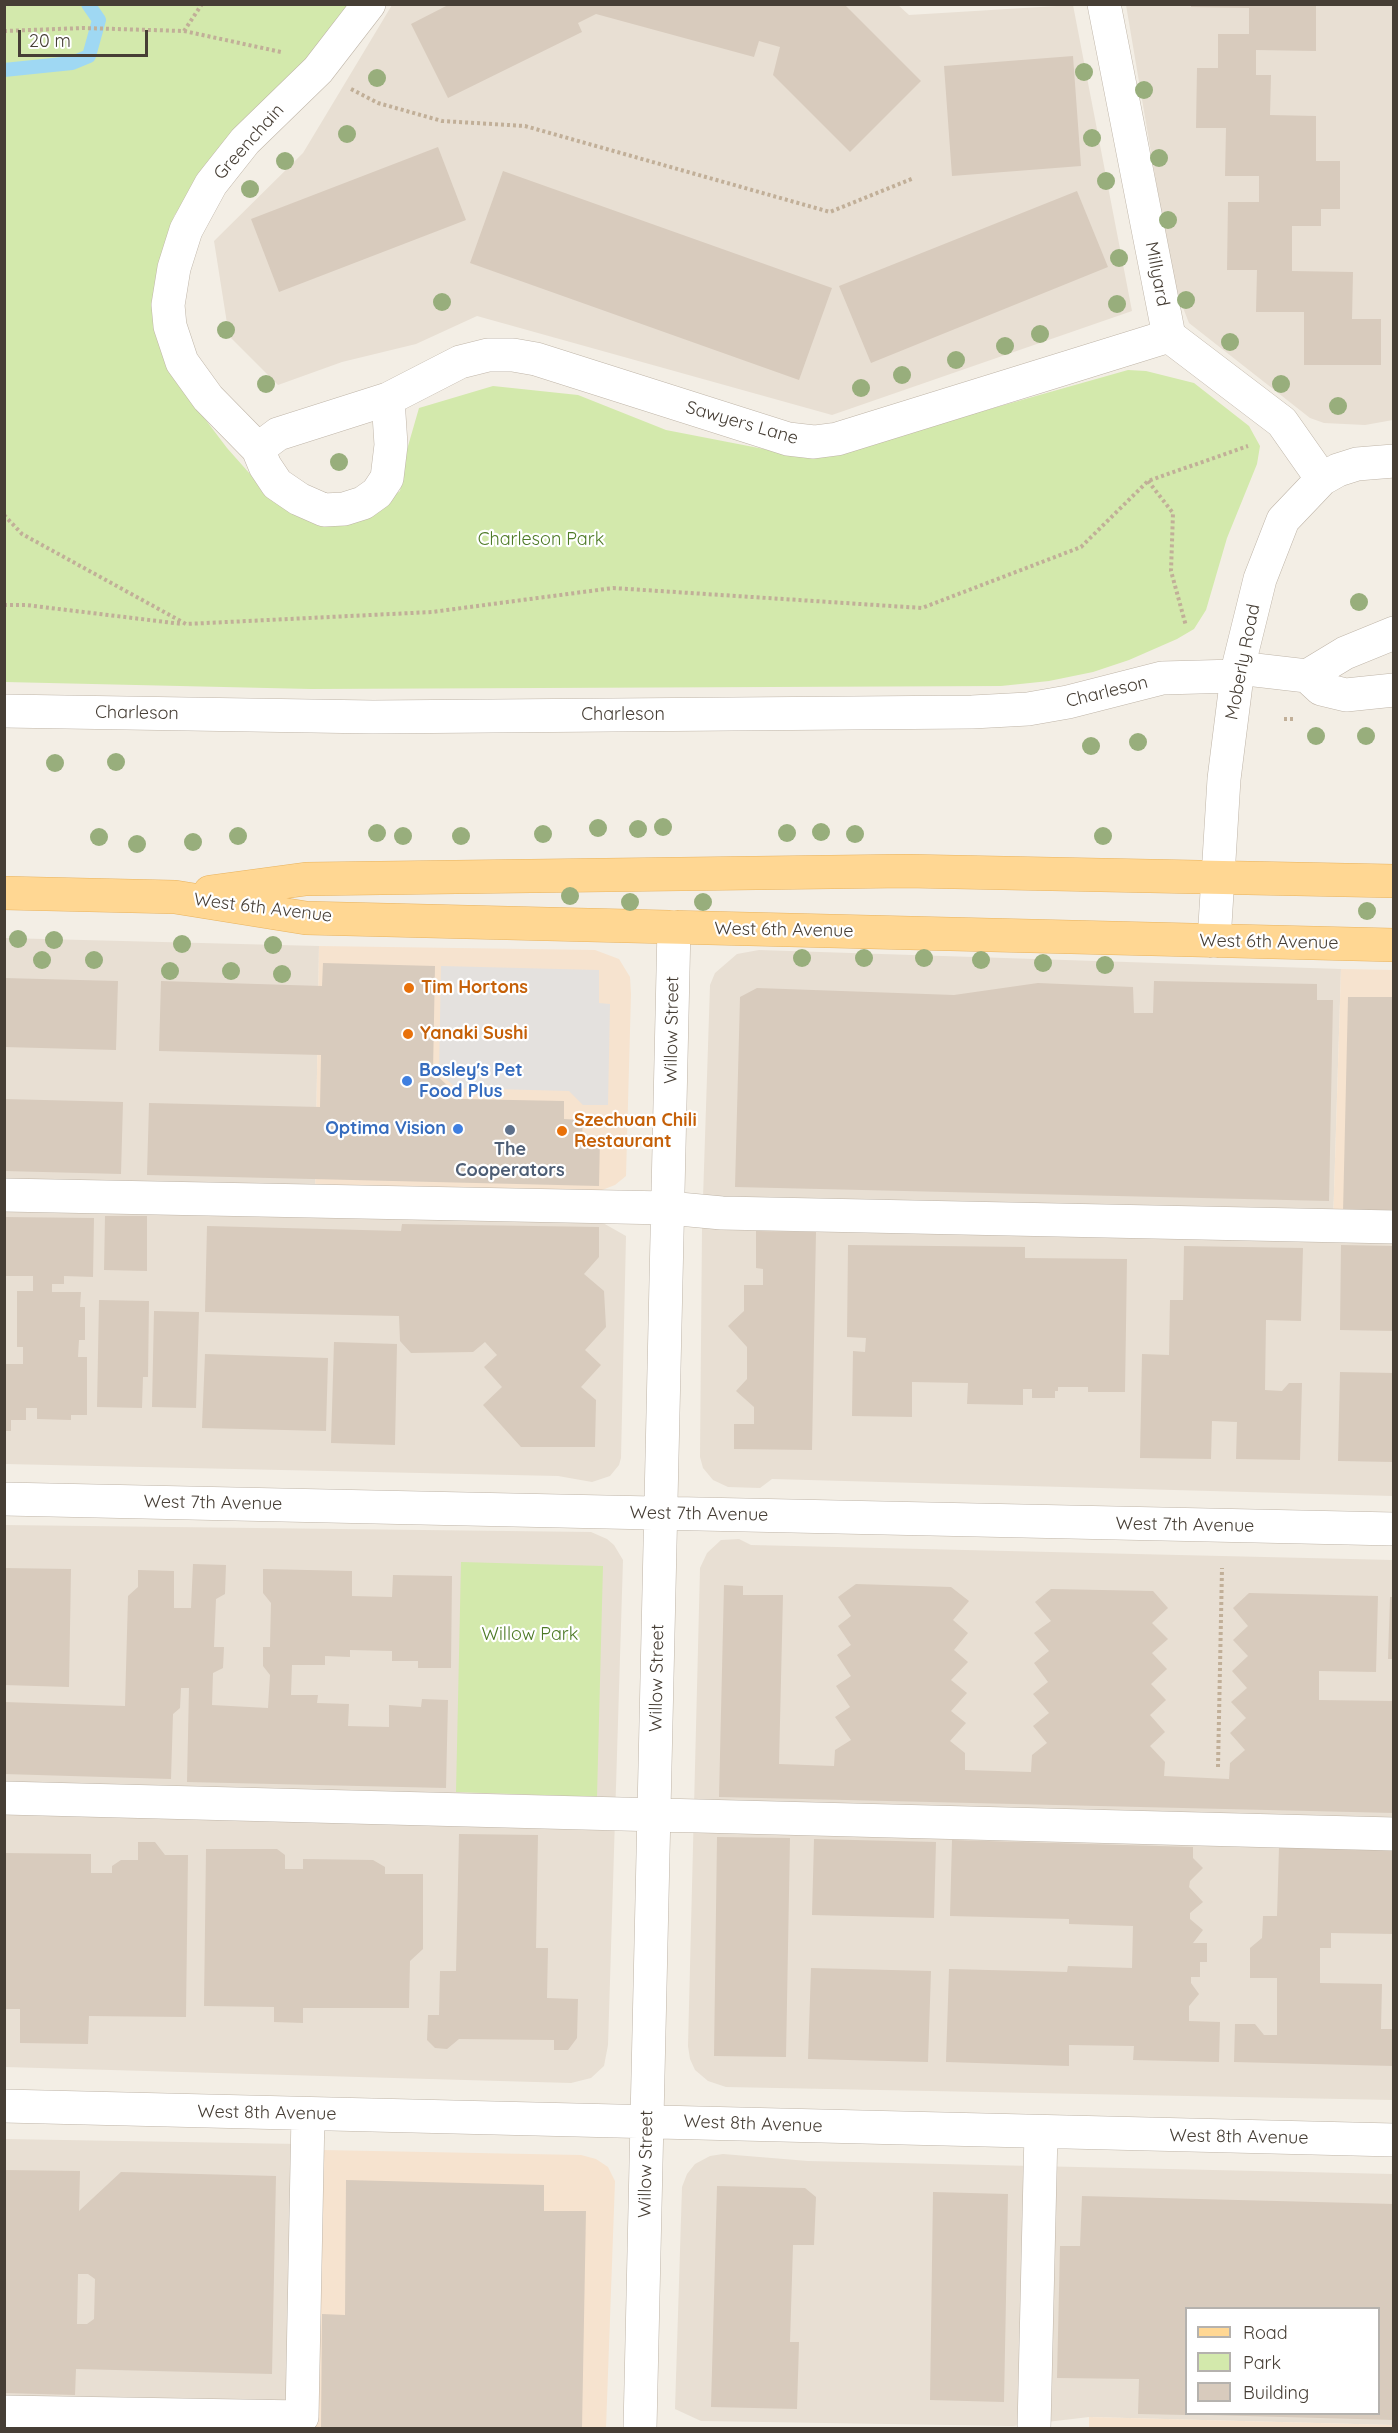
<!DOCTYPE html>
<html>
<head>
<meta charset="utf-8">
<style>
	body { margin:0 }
	#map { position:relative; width:1398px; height:2433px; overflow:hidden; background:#f3eee5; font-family:Quicksand,sans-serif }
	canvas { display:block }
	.frame { position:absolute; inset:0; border:6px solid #463e35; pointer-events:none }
	.legend { position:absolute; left:1185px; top:2307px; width:195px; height:108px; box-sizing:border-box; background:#fff; border:2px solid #b5b2ae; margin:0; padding:8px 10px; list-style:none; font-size:18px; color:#463e35 }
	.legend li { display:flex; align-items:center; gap:12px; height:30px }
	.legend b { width:30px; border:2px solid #b5b2ae }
	.scale { position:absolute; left:18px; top:30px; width:130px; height:27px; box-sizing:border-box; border:3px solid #463e35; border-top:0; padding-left:8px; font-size:18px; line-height:21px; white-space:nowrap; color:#463e35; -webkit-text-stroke:4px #fff; paint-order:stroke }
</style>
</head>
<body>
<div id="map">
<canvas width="1398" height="2433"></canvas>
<div class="frame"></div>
<ul class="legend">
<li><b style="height:8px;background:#ffd793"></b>Road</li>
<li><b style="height:16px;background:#d3e9ac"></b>Park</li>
<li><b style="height:16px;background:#d8cbbd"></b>Building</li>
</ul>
<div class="scale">20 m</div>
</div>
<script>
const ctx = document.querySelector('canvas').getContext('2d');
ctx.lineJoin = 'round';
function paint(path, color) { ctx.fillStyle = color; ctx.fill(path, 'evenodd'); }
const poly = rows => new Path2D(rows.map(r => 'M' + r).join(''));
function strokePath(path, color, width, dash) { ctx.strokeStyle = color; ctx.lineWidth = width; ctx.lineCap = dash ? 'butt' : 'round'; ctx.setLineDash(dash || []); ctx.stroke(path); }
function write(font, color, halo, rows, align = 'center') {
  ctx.font = font + ' Quicksand,sans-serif'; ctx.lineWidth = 4.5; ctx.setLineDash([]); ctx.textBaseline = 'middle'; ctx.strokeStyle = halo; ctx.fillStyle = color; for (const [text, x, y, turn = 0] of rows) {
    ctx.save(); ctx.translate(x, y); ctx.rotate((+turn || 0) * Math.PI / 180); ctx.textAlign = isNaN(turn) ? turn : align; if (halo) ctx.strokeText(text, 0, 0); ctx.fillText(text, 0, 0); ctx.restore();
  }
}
const residential = poly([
	[897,4,909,15,1073,5,1132,311,832,415,477,316,416,344,342,362,278,385,229,336,214,241,303,153,392,5],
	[1126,5,1393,5,1393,420,1365,425,1324,423,1310,418,1189,323,1173,282],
	[5,938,319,946,315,1201,603,1223,626,1236,621,1458,619,1465,610,1476,592,1482,558,1476,5,1464],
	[759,950,1341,969,1333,1225,1393,1227,1393,1496,772,1479,760,1488,728,1487,713,1480,703,1468,700,1457,702,1229,710,985,715,973,737,954],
	[5,1525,591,1532,607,1539,614,1545,623,1560,608,2045,604,2066,591,2078,571,2083,5,2067],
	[739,1539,751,1545,1393,1560,1393,2100,726,2087,708,2081,695,2070,690,2059,688,2046,700,1568,707,1553,721,1540],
	[5,2139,300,2144,302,2417,5,2412],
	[723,2154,808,2161,1393,2174,1393,2425,1089,2417,1013,2426,701,2421,675,2409,682,2187,687,2174,695,2164,710,2156],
	[1186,2308,1378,2308,1378,2414,1186,2414]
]);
const commercial = poly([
	[319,946,595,950,619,959,630,977,631,994,626,1176,615,1185,602,1190,602,1207,315,1201],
	[1341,969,1393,970,1393,1227,1333,1226],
	[322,2150,581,2155,596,2159,608,2167,615,2181,606,2428,5,2428,302,2417],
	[1089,2417,1393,2425,1394,2428,1089,2428]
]);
const green = poly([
	[5,5,349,5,266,111,236,127,174,216,157,320,196,407,227,448,266,492,364,517,400,491,406,453,419,408,493,386,578,395,666,430,805,457,951,420,1128,370,1146,371,1194,383,1249,426,1260,446,1257,464,1227,538,1206,610,1194,629,1177,639,1129,660,1093,672,1049,681,1001,686,311,689,5,682],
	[461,1562,603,1566,597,1797,456,1792]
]);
const parking = poly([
	[441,966,599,970,599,1003,610,1004,608,1105,583,1105,569,1091,456,1088,439,1073]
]);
const stream = poly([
	[4,70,72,63,89,56,99,20,88,4]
]);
const building = poly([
	[450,4,844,4,921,81,850,152,773,75,780,47,759,41,754,57,596,14,578,23,582,32,448,98,411,24],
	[1191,4,1316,4,1316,51,1256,50,1256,75,1271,75,1270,115,1316,116,1316,161,1340,161,1340,209,1321,209,1321,226,1292,226,1292,271,1353,272,1352,319,1381,319,1381,365,1304,365,1304,312,1256,312,1257,270,1227,270,1228,202,1259,202,1259,176,1225,176,1226,128,1196,128,1197,68,1218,68,1218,34,1249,34,1249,8,1191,7],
	[1073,56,1081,166,952,176,944,66],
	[438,147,466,220,279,292,251,219],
	[503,171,832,288,799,380,470,263],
	[1077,191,1108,267,871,363,839,286],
	[323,963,435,966,433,1072,462,1099,564,1101,564,1119,583,1120,582,1137,600,1138,599,1186,147,1175,149,1103,320,1107,321,1055,159,1051,161,981,322,986],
	[4,978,118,981,116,1050,4,1047],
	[1154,981,1317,984,1317,1000,1333,1000,1329,1201,735,1187,740,997,757,988,954,995,1038,983,1133,987,1134,1013,1153,1013],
	[1348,997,1394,997,1394,1213,1343,1212],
	[4,1099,123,1102,121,1174,4,1171],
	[105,1216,147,1216,147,1271,104,1270],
	[4,1217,94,1218,93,1277,64,1276,64,1284,52,1284,52,1292,81,1292,80,1307,85,1307,85,1340,79,1340,78,1357,87,1357,87,1415,71,1415,71,1420,37,1419,37,1408,26,1408,26,1420,11,1420,11,1431,4,1431,4,1364,23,1364,23,1347,17,1347,17,1291,33,1291,33,1276,4,1276],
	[402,1224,599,1227,599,1257,584,1274,604,1291,606,1327,585,1350,601,1365,581,1387,596,1400,595,1447,521,1447,483,1405,502,1387,484,1367,497,1355,485,1342,473,1352,411,1353,400,1341,399,1316,205,1312,207,1226,401,1231],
	[756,1231,816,1232,812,1450,734,1449,734,1424,754,1424,754,1407,736,1391,747,1379,747,1347,728,1326,744,1311,744,1285,763,1285,763,1269,756,1268],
	[848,1245,1025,1247,1025,1258,1127,1259,1125,1392,1088,1392,1088,1387,1058,1387,1058,1391,1055,1391,1055,1398,1032,1398,1032,1389,1023,1389,1023,1405,967,1404,968,1383,912,1382,912,1417,852,1416,853,1351,865,1352,866,1338,847,1337],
	[1341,1245,1394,1246,1394,1331,1340,1330],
	[1184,1246,1303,1248,1301,1321,1266,1320,1265,1390,1282,1391,1289,1383,1302,1383,1300,1460,1236,1459,1237,1422,1212,1421,1211,1459,1140,1458,1142,1354,1169,1355,1170,1300,1183,1300],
	[99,1300,149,1301,148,1377,143,1377,142,1408,97,1407],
	[154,1311,199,1312,196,1408,152,1407],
	[334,1342,397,1344,395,1445,331,1443],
	[205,1354,328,1358,326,1431,202,1428],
	[1340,1372,1394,1373,1394,1462,1338,1461],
	[193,1564,226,1565,225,1594,216,1599,214,1647,224,1647,223,1668,213,1673,212,1705,268,1708,270,1675,263,1666,263,1647,270,1647,271,1603,263,1593,263,1569,352,1571,352,1596,392,1597,393,1575,452,1576,451,1668,418,1668,418,1661,392,1661,392,1651,350,1650,350,1657,325,1656,325,1665,292,1665,291,1695,318,1695,317,1703,349,1704,348,1726,389,1727,389,1705,421,1707,422,1699,448,1700,446,1788,187,1782,189,1688,181,1688,180,1708,173,1714,171,1779,4,1774,4,1702,125,1706,128,1596,138,1587,138,1570,174,1571,174,1608,191,1608],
	[4,1568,71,1569,69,1687,4,1685],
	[856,1584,951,1587,969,1601,953,1620,968,1633,954,1650,968,1662,951,1680,967,1693,951,1711,966,1723,950,1741,965,1753,965,1770,1031,1772,1032,1755,1047,1743,1033,1726,1049,1713,1033,1694,1048,1682,1034,1663,1049,1651,1034,1633,1051,1621,1035,1602,1051,1589,1153,1591,1168,1608,1152,1623,1168,1639,1152,1653,1167,1669,1151,1684,1166,1700,1150,1715,1165,1732,1150,1746,1165,1762,1164,1776,1229,1779,1230,1763,1245,1750,1230,1733,1246,1718,1231,1702,1247,1688,1232,1671,1248,1656,1233,1640,1248,1626,1233,1608,1249,1593,1378,1596,1376,1672,1319,1671,1319,1700,1394,1701,1394,1813,719,1797,724,1585,743,1586,743,1595,783,1595,779,1764,834,1766,835,1750,851,1740,835,1717,850,1707,836,1686,851,1676,837,1655,851,1645,838,1626,851,1616,838,1597],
	[1390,1597,1394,1597,1394,1659,1388,1659],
	[459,1834,538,1835,536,1948,548,1948,547,1998,578,1999,577,2038,568,2050,554,2050,554,2040,459,2039,447,2049,435,2048,427,2040,428,2015,439,2015,440,1971,456,1971],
	[717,1837,790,1838,786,2057,714,2056],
	[814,1839,936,1842,934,1918,812,1915],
	[952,1840,1193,1847,1193,1858,1203,1868,1190,1881,1189,1887,1203,1902,1190,1913,1190,1919,1203,1930,1193,1943,1207,1943,1207,1962,1200,1962,1200,1977,1191,1977,1191,1983,1199,1994,1189,2006,1189,2021,1220,2022,1219,2062,1133,2060,1134,2046,1069,2045,1069,2066,946,2062,949,1969,1067,1972,1068,1966,1132,1968,1133,1926,1069,1924,1069,1919,950,1916],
	[138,1842,155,1842,165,1855,188,1855,186,2017,89,2016,88,2044,20,2043,20,2009,4,2009,4,1853,91,1854,91,1873,112,1873,112,1866,121,1860,138,1860],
	[1279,1847,1394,1850,1394,1934,1331,1933,1331,1948,1320,1948,1320,1983,1382,1984,1381,2029,1394,2029,1394,2066,1234,2062,1235,2024,1255,2024,1264,2035,1277,2035,1277,1978,1250,1978,1250,1948,1262,1938,1263,1916,1277,1916],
	[206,1849,277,1849,285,1855,285,1869,303,1869,303,1859,373,1860,385,1867,385,1874,423,1874,423,1949,410,1961,409,2008,303,2008,303,2023,274,2022,274,2007,204,2006],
	[811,1968,931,1971,928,2062,808,2059],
	[4,2170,80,2171,79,2211,121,2172,276,2176,272,2374,76,2369,75,2395,4,2393],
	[78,2274,88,2274,95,2279,94,2319,87,2324,77,2324],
	[346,2180,544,2185,544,2211,586,2211,582,2428,321,2428,322,2314,345,2315],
	[717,2186,805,2188,816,2197,814,2245,793,2245,790,2342,799,2342,797,2409,711,2407],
	[933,2192,1008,2194,1004,2402,930,2400],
	[1082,2196,1394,2204,1394,2420,1209,2415,1209,2414,1378,2414,1378,2308,1186,2308,1186,2415,1138,2414,1139,2379,1057,2378,1060,2246,1080,2246]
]);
const path = poly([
	[4,31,83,28,184,31,202,4],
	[184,31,281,52],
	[351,89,378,103,442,121,525,126,830,212,914,178],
	[1148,481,1173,513,1171,571,1186,626],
	[4,515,22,534,186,624,432,612,613,588,922,608,1081,547,1148,481,1248,446],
	[4,605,26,605,182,624],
	[1284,719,1294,719],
	[1218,1767,1222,1568]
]);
const minor = poly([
	[1104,4,1169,336,1282,422,1322,479],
	[388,399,391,445,387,478,377,493,363,503,344,509,324,510,299,499,277,484,265,466,258,449,278,434,388,399,460,362,488,355,513,355,536,359,788,439,814,442,837,439,1169,336],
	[258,449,208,398,182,362,170,326,168,305,174,268,186,230,211,184,245,141,318,70,369,4],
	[1238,668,1307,676,1321,689,1346,695,1394,690],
	[1307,676,1345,653,1394,633],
	[4,711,373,717,972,712,1028,709,1068,702,1162,678,1237,676],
	[1214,941,1224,779,1238,668,1260,579,1283,520,1322,479,1338,470,1357,464,1394,461],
	[4,1195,668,1208,722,1213,1394,1227],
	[4,1499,1394,1529],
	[4,1798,1394,1834],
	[4,2106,1394,2140],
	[4,2412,302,2417,308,2114],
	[640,2428,674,927],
	[1034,2428,1041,2132]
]);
const major = poly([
	[210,892,306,879,906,871,1394,881],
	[4,893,175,897,306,918,1394,945]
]);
const trees = [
	[1084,72],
	[377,78],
	[1144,90],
	[347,134],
	[1092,138],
	[1159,158],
	[285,161],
	[1106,181],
	[250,189],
	[1168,220],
	[1119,258],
	[1186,300],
	[442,302],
	[1117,304],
	[226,330],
	[1040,334],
	[1230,342],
	[1005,346],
	[956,360],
	[902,375],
	[266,384],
	[1281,384],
	[861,388],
	[1338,406],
	[339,462],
	[1359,602],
	[1316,736],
	[1366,736],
	[1138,742],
	[1091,746],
	[116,762],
	[55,763],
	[663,827],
	[598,828],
	[638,829],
	[821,832],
	[377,833],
	[787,833],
	[543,834],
	[855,834],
	[238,836],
	[403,836],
	[461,836],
	[1103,836],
	[99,837],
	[193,842],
	[137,844],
	[570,896],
	[630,902],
	[703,902],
	[1367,911],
	[18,939],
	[54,940],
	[182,944],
	[273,945],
	[802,958],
	[864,958],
	[924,958],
	[42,960],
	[94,960],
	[981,960],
	[1043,963],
	[1105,965],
	[170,971],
	[231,971],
	[282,974]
];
const markers = [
	[409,988,6,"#e8710a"],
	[408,1034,6,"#e8710a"],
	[407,1081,6,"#3f7fe0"],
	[458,1129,6,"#3f7fe0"],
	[510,1130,6,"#5c6f8a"],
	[562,1131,6,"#e8710a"]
];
const streetNames = [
	["Greenchain",249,142,-48],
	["Millyard",1157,274,79],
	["Sawyers Lane",742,423,16],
	["Moberly Road",1243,662,-79],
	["Charleson",1107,692,-14],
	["Charleson",137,713,1],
	["Charleson",623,715],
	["West 6th Avenue",263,908,7],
	["West 6th Avenue",784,930,1],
	["West 6th Avenue",1269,942,1],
	["Willow Street",672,1030,-89],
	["West 7th Avenue",213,1503,1],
	["West 7th Avenue",699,1514,1],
	["West 7th Avenue",1185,1525,1],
	["Willow Street",657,1678,-89],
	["West 8th Avenue",267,2113,1],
	["West 8th Avenue",753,2124,2],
	["West 8th Avenue",1239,2137,1],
	["Willow Street",646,2164,-89]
];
const parkNames = [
	["Charleson Park",541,540],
	["Willow Park",530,1635]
];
const foodNames = [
	["Tim Hortons",421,988],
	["Yanaki Sushi",420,1034],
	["Szechuan Chili",574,1121],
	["Restaurant",574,1142]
];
const shopNames = [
	["Bosley's Pet",419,1071],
	["Food Plus",419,1092],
	["Optima Vision",446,1129,"right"]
];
const serviceNames = [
	["The",510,1150],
	["Cooperators",510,1171]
];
paint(residential, '#e8dfd3');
paint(commercial, '#f6e3cf');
paint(green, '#d3e9ac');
paint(parking, '#e4e1de');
strokePath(stream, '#9fd8f3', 14);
paint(building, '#d8cbbd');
strokePath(minor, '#bfb5a8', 34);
strokePath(major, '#e8b35f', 34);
strokePath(path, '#c1af98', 4, [3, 3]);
strokePath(minor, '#fff', 33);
strokePath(major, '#ffd793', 33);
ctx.fillStyle = '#98ae7c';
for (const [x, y] of trees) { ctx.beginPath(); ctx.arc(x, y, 9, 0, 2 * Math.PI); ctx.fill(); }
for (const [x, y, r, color] of markers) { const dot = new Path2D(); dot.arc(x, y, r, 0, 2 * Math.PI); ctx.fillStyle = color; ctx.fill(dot); strokePath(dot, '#fff', 2); }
write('18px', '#463e35', '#fff', streetNames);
write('18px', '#4d7a26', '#fff', parkNames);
write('bold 18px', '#c56008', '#fff', foodNames, 'left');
write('bold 18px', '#366cbe', '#fff', shopNames, 'left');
write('bold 18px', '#4e5e75', '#fff', serviceNames);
</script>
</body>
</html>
